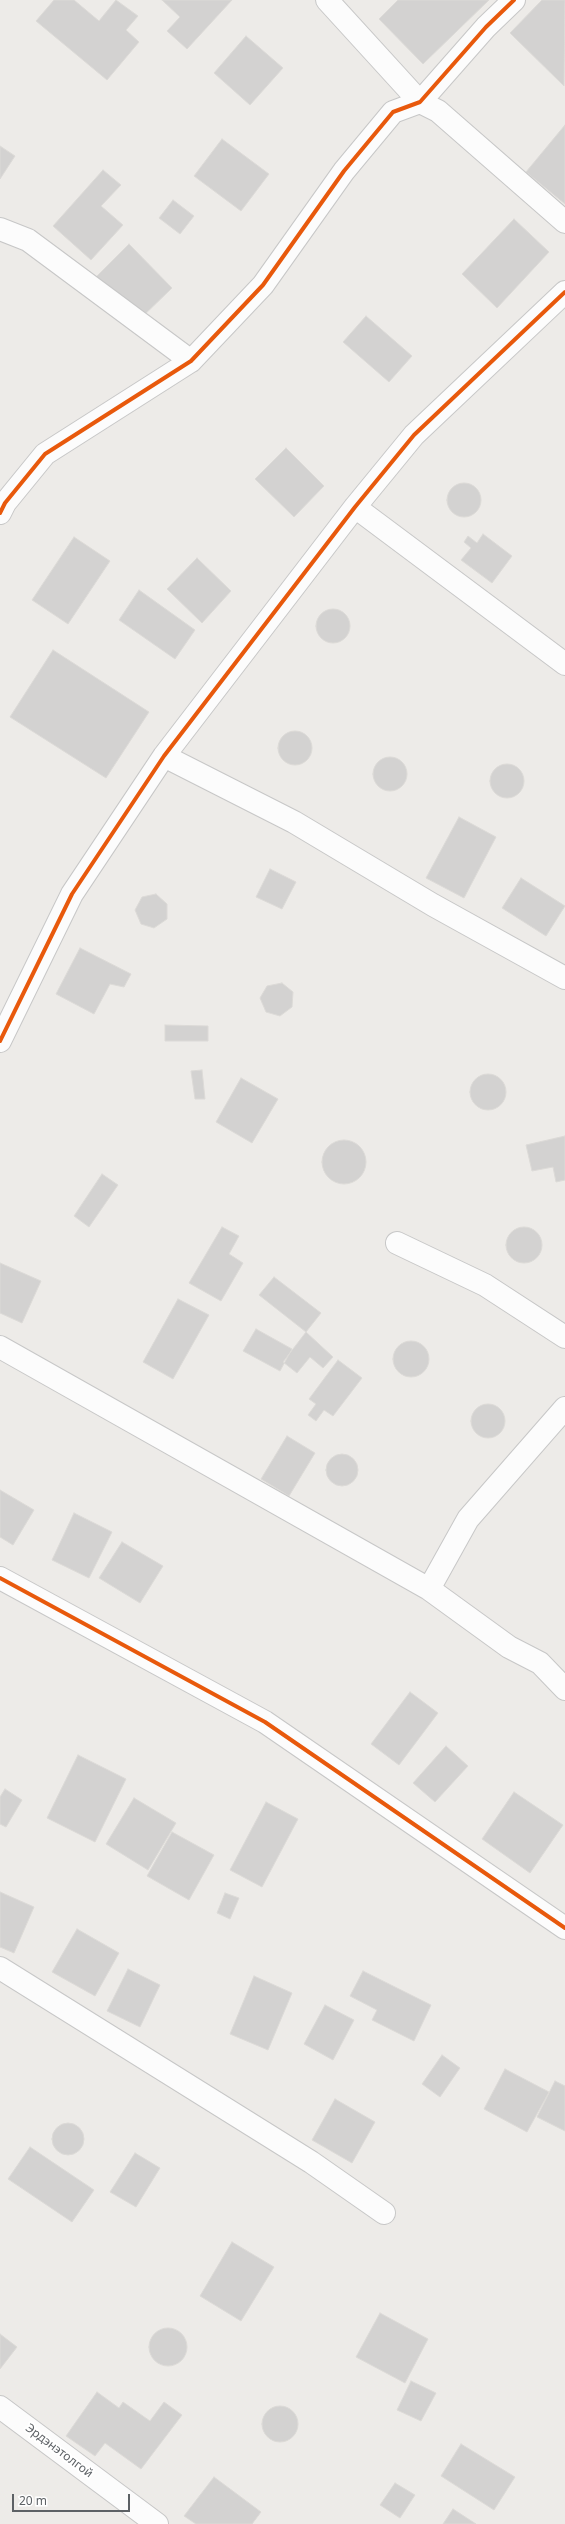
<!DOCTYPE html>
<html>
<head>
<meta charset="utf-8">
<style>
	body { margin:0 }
	#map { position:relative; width:565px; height:2524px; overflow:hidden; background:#edebe8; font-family:"Noto Sans",sans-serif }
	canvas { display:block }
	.scale { position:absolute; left:12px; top:2494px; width:118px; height:18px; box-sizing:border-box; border:2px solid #5d6165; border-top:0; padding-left:5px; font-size:12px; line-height:14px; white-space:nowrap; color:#5d6165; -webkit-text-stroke:3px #fff; paint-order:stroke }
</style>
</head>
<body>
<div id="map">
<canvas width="565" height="2524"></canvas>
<div class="scale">20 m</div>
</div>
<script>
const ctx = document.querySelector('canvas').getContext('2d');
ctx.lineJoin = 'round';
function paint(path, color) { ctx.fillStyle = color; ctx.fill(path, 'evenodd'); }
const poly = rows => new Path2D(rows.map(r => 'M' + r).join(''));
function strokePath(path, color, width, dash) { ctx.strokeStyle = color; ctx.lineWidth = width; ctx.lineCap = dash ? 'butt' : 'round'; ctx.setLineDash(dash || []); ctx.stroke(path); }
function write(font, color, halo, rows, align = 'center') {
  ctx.font = font + ' "Noto Sans",sans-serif'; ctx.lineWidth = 4; ctx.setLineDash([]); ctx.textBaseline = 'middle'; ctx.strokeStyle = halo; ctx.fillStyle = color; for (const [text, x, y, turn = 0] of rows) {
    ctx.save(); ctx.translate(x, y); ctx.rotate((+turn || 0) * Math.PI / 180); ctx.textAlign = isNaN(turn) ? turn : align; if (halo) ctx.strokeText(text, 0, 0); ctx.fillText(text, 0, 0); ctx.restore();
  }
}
const building = poly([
	[54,0,74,0,99,21,116,0,138,16,126,30,139,42,107,80,36,21,54,0],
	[162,0,232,0,187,49,167,31,180,17,162,0],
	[398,0,489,0,423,64,379,19,398,0],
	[542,0,565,0,564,86,510,33,542,0],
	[246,36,283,68,250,105,214,73,246,36],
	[565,125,565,204,526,172,565,125],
	[222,139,269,174,241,211,194,176,222,139],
	[0,146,15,156,0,179,0,146],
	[103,170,121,185,101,206,123,225,91,260,53,226,103,170],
	[173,200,194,216,180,234,159,218,173,200],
	[514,219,549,252,497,308,462,274,514,219],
	[129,244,172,288,139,320,96,277,129,244],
	[366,316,412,356,389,382,343,342,366,316],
	[286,448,324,486,294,517,255,479,286,448],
	'447 500a17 17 0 1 1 34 0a17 17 0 1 1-34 0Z',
	[483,534,512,556,492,583,461,560,471,548,464,542,468,536,477,543,483,534],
	[74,537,110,561,68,624,32,600,74,537],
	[197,558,231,591,202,623,167,589,197,558],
	[139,590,195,630,175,659,119,620,139,590],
	'316 626a17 17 0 1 1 34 0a17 17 0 1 1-34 0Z',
	[53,650,149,712,106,778,10,717,53,650],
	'278 748a17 17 0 1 1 34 0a17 17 0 1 1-34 0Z',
	'373 774a17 17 0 1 1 34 0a17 17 0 1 1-34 0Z',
	'490 781a17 17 0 1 1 34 0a17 17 0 1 1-34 0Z',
	[459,817,496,837,464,898,426,878,459,817],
	[270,869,296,882,282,909,256,897,270,869],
	[521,878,565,906,546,936,502,908,521,878],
	[156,894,167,904,167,919,154,928,141,924,135,910,142,897,156,894],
	[80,948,131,974,124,987,110,984,94,1014,56,994,80,948],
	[282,983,293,992,292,1007,280,1016,266,1012,260,998,267,986,282,983],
	[165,1025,208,1026,208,1041,165,1041,165,1025],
	[202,1070,205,1099,195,1099,191,1071,202,1070],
	'470 1092a18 18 0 1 1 36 0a18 18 0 1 1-36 0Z',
	[241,1078,278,1099,252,1143,216,1122,241,1078],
	[565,1136,565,1180,556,1182,553,1167,532,1171,526,1145,565,1136],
	'322 1162a22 22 0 1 1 44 0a22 22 0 1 1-44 0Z',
	[102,1174,118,1185,89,1227,74,1216,102,1174],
	[222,1227,239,1236,229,1254,243,1263,221,1301,189,1283,222,1227],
	'506 1245a18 18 0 1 1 36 0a18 18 0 1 1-36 0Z',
	[0,1263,41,1281,22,1323,0,1313,0,1263],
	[274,1277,321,1313,306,1332,259,1295,274,1277],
	[178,1299,209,1315,173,1379,143,1362,178,1299],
	[256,1329,292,1349,280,1371,243,1351,256,1329],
	[306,1332,333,1357,323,1368,310,1357,297,1373,283,1362,306,1332],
	'393 1359a18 18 0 1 1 36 0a18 18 0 1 1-36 0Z',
	[338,1360,362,1378,333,1416,324,1410,316,1421,308,1415,316,1404,309,1399,338,1360],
	'471 1421a17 17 0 1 1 34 0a17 17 0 1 1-34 0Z',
	[287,1436,315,1453,289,1496,261,1479,287,1436],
	'326 1470a16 16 0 1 1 32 0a16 16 0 1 1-32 0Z',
	[0,1490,34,1510,13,1545,0,1537,0,1490],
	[74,1513,112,1532,89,1578,52,1560,74,1513],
	[122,1542,163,1566,140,1603,99,1578,122,1542],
	[410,1692,438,1713,399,1765,371,1744,410,1692],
	[446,1746,468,1766,435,1802,413,1783,446,1746],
	[78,1755,126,1779,95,1842,47,1818,78,1755],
	[5,1789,22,1800,6,1827,0,1824,0,1797,5,1789],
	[514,1792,563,1825,530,1873,482,1839,514,1792],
	[134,1798,176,1823,148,1870,106,1844,134,1798],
	[266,1802,298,1819,262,1887,230,1870,266,1802],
	[172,1832,214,1855,189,1900,147,1876,172,1832],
	[0,1892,34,1907,14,1953,0,1947,0,1892],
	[225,1893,239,1898,230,1919,217,1913,225,1893],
	[77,1929,119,1953,95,1996,52,1972,77,1929],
	[128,1969,160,1985,140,2027,107,2011,128,1969],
	[363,1971,431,2005,414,2041,372,2020,377,2010,350,1996,363,1971],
	[254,1976,292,1993,268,2050,230,2034,254,1976],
	[325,2005,354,2020,333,2060,304,2044,325,2005],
	[442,2055,460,2068,440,2097,422,2084,442,2055],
	[505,2069,549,2092,527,2132,484,2109,505,2069],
	[555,2081,565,2086,565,2131,537,2117,555,2081],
	[335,2099,375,2122,352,2163,312,2140,335,2099],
	'52 2139a16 16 0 1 1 32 0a16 16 0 1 1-32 0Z',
	[30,2147,94,2190,72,2222,8,2179,30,2147],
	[135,2153,160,2168,136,2207,110,2192,135,2153],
	[232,2242,274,2267,241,2321,200,2296,232,2242],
	[380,2313,428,2339,405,2383,356,2357,380,2313],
	'149 2347a19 19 0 1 1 38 0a19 19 0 1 1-38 0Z',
	[0,2334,17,2347,0,2369,0,2334],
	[411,2381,436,2393,421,2421,397,2410,411,2381],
	[97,2392,119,2408,123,2402,150,2421,164,2402,182,2415,141,2469,105,2443,95,2456,66,2436,97,2392],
	'262 2424a18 18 0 1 1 36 0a18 18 0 1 1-36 0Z',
	[461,2444,515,2477,494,2510,441,2476,461,2444],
	[214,2477,261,2512,252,2524,196,2524,184,2516,214,2477],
	[395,2483,415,2495,400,2518,380,2505,395,2483],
	[453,2509,476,2524,443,2524,453,2509]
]);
const minor = poly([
	[327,0,420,102,438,111,565,222],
	[0,229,28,240,191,361],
	[355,507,565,664],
	[0,513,5,503,45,454,191,361,263,285,344,171,393,112,420,102,486,27,514,0],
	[164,756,294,822,433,905,565,978],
	[0,1041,72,894,164,756,355,507,414,435,565,292],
	[397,1243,485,1285,565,1337],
	[0,1347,429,1589,509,1647,540,1663,565,1689],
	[0,1578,265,1722,565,1928],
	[429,1589,468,1519,565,1408],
	[0,1968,311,2162,384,2213],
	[0,2407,157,2524]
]);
const cycleway = poly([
	[0,513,5,503,45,454,191,361,263,285,344,171,393,112,420,102,486,27,514,0],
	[0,1041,72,894,164,756,355,507,414,435,565,292],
	[0,1578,265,1722,565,1928]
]);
const streetNames = [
	["Эрдэнэтолгой",59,2451,37]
];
paint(building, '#d3d2d1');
strokePath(building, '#dcdad7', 1);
strokePath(minor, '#c7c7c7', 24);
strokePath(minor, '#fcfcfc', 22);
strokePath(cycleway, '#e8590c', 4);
write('12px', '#5d6165', '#fff', streetNames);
</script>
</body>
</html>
